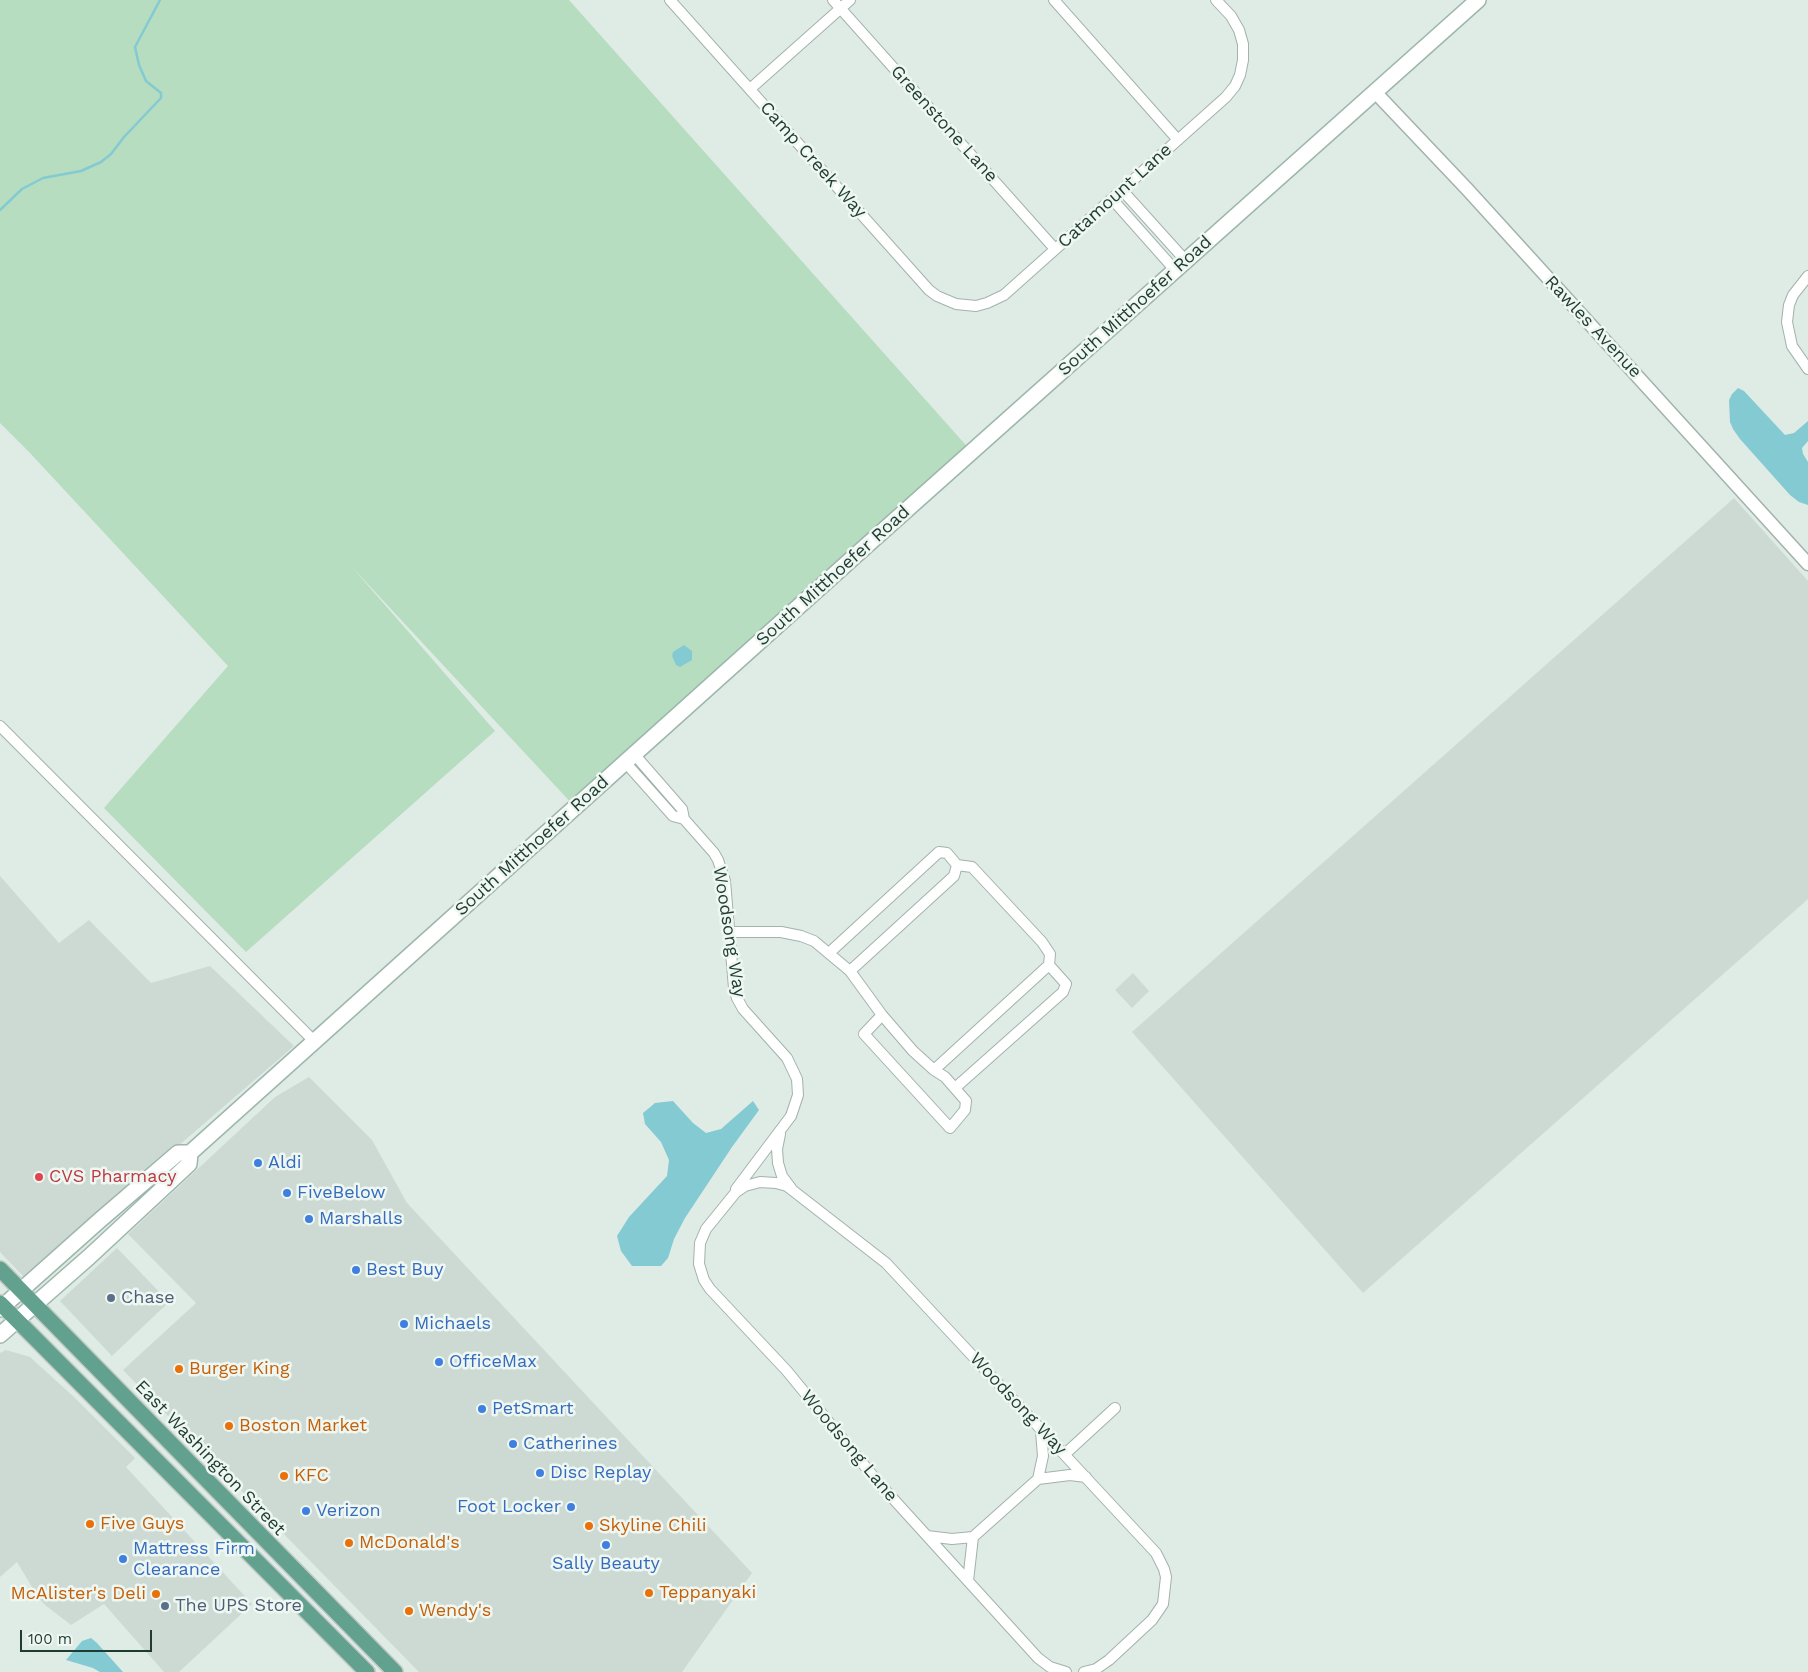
<!DOCTYPE html>
<html>
<head>
<meta charset="utf-8">
<style>
	body { margin:0 }
	#map { position:relative; width:1808px; height:1672px; overflow:hidden; background:#dfebe5; font-family:"Work Sans",sans-serif }
	canvas { display:block }
	.scale { position:absolute; left:20px; top:1630px; width:132px; height:22px; box-sizing:border-box; border:2px solid #1f3b32; border-top:0; padding-left:6px; font-size:15px; line-height:18px; white-space:nowrap; color:#1f3b32; -webkit-text-stroke:4px #eff7f3; paint-order:stroke }
</style>
</head>
<body>
<div id="map">
<canvas width="1808" height="1672"></canvas>
<div class="scale">100 m</div>
</div>
<script>
const ctx = document.querySelector('canvas').getContext('2d');
ctx.lineJoin = 'round';
function paint(path, color) { ctx.fillStyle = color; ctx.fill(path, 'evenodd'); }
const poly = rows => new Path2D(rows.map(r => 'M' + r).join(''));
function strokePath(path, color, width, dash) { ctx.strokeStyle = color; ctx.lineWidth = width; ctx.lineCap = dash ? 'butt' : 'round'; ctx.setLineDash(dash || []); ctx.stroke(path); }
function write(font, color, halo, rows, align = 'center') {
  ctx.font = font + ' "Work Sans",sans-serif'; ctx.lineWidth = 5; ctx.setLineDash([]); ctx.textBaseline = 'middle'; ctx.strokeStyle = halo; ctx.fillStyle = color; for (const [text, x, y, turn = 0] of rows) {
    ctx.save(); ctx.translate(x, y); ctx.rotate((+turn || 0) * Math.PI / 180); ctx.textAlign = isNaN(turn) ? turn : align; if (halo) ctx.strokeText(text, 0, 0); ctx.fillText(text, 0, 0); ctx.restore();
  }
}
const built = poly([
	[1734,498,1808,581,1808,899,1363,1293,1132,1032],
	[0,876,59,943,89,920,151,983,210,966,294,1046,170,1153,91,1217,24,1277,0,1252],
	[1133,973,1149,991,1132,1008,1115,990],
	[309,1077,372,1140,407,1203,752,1573,682,1672,419,1672,123,1370,196,1303,128,1234,275,1097],
	[117,1248,169,1302,112,1356,60,1301],
	[6,1350,30,1357,74,1397,135,1458,126,1467,252,1604,179,1672,164,1672,104,1604,71,1625,45,1605,38,1597,17,1562,0,1577,0,1353]
]);
const green = poly([
	[0,0,569,0,972,452,575,807,351,566,495,731,246,952,104,808,228,666,30,453,0,423]
]);
const water = poly([
	[1738,388,1744,391,1785,435,1794,433,1808,421,1808,441,1802,448,1803,454,1808,462,1808,505,1799,502,1790,495,1740,439,1733,429,1730,422,1729,400,1732,394],
	[684,645,692,651,692,660,680,667,676,665,672,656,673,652],
	[673,1101,693,1123,706,1133,721,1129,753,1101,759,1110,732,1147,685,1218,674,1239,668,1258,661,1266,632,1266,621,1251,617,1236,629,1217,667,1176,669,1160,661,1142,645,1124,643,1113,655,1103],
	[91,1638,97,1643,123,1672,100,1672,93,1668,66,1660,82,1641]
]);
const stream = poly([
	[0,210,22,189,43,178,81,171,101,162,111,154,124,137,161,98,161,93,146,81,139,65,135,47,160,0]
]);
const minor = poly([
	[670,0,929,290,937,296,956,304,976,306,987,303,1004,295,1226,97,1235,86,1240,75,1243,60,1243,44,1239,30,1231,16,1216,0],
	[833,0,1055,249],
	[1054,0,1178,140],
	[750,89,850,0],
	[1122,190,1186,261],
	[1112,199,1175,270],
	[1808,276,1793,295,1789,305,1787,322,1792,346,1808,369],
	[0,726,314,1041],
	[634,754,682,809,684,819],
	[625,762,673,816,684,819,714,853,718,860,725,881,734,988,737,998,743,1009,787,1058,797,1079,798,1095,791,1116,736,1189],
	[730,932,781,932,801,936,814,941,850,971,882,1015,913,1051,934,1070,945,1077,966,1101,965,1110,950,1128,864,1034,882,1015],
	[829,953,939,852,947,853,957,865,954,876,850,971],
	[934,1070,1049,965,1050,954,1042,942,972,867,957,865],
	[955,1088,1063,992,1066,984,1049,965],
	[780,1134,777,1149,778,1163,782,1176,791,1188],
	[1065,1454,1115,1408],
	[1038,1479,1070,1475,1086,1477],
	[1038,1479,1043,1456,1041,1431],
	[927,1536,952,1539,973,1537],
	[973,1537,1038,1479],
	[968,1581,973,1537],
	[1066,1672,1050,1667,1038,1658,877,1481,787,1371,710,1289,704,1280,699,1264,700,1243,706,1229,736,1192,745,1186,760,1182,776,1183,787,1186,886,1263,1156,1553,1164,1569,1166,1577,1163,1604,1152,1620,1109,1660,1096,1669,1084,1672]
]);
const tertiary = poly([
	[1375,92,1467,189,1808,564]
]);
const secondary = poly([
	[0,1309,100,1220,178,1153,190,1153],
	[0,1335,89,1257,189,1164,190,1153,856,555,1478,0]
]);
const primary = poly([
	[0,1269,395,1672],
	[0,1303,367,1672]
]);
const markers = [
	[258,1163,5,"#3f7fe0"],
	[39,1177,5,"#e0444e"],
	[287,1193,5,"#3f7fe0"],
	[309,1219,5,"#3f7fe0"],
	[356,1270,5,"#3f7fe0"],
	[111,1298,5,"#5c6f8a"],
	[404,1324,5,"#3f7fe0"],
	[439,1362,5,"#3f7fe0"],
	[179,1369,5,"#e8710a"],
	[482,1409,5,"#3f7fe0"],
	[229,1426,5,"#e8710a"],
	[513,1444,5,"#3f7fe0"],
	[540,1473,5,"#3f7fe0"],
	[284,1476,5,"#e8710a"],
	[571,1507,5,"#3f7fe0"],
	[306,1511,5,"#3f7fe0"],
	[90,1524,5,"#e8710a"],
	[589,1526,5,"#e8710a"],
	[349,1543,5,"#e8710a"],
	[606,1545,5,"#3f7fe0"],
	[123,1559,5,"#3f7fe0"],
	[649,1593,5,"#e8710a"],
	[156,1594,5,"#e8710a"],
	[165,1606,5,"#5c6f8a"],
	[409,1611,5,"#e8710a"]
];
const streetNames = [
	["Greenstone Lane",944,124,48],
	["Camp Creek Way",813,160,48],
	["Catamount Lane",1115,196,-42],
	["South Mitthoefer Road",1135,306,-42],
	["Rawles Avenue",1593,327,47],
	["South Mitthoefer Road",833,576,-42],
	["South Mitthoefer Road",532,846,-42],
	["Woodsong Way",729,932,81],
	["Woodsong Way",1018,1404,47],
	["Woodsong Lane",849,1446,50],
	["East Washington Street",210,1458,46]
];
const shopNames = [
	["Aldi",268,1163],
	["FiveBelow",297,1193],
	["Marshalls",319,1219],
	["Best Buy",366,1270],
	["Michaels",414,1324],
	["OfficeMax",449,1362],
	["PetSmart",492,1409],
	["Catherines",523,1444],
	["Disc Replay",550,1473],
	["Foot Locker",561,1507,"right"],
	["Verizon",316,1511],
	["Mattress Firm",133,1549],
	["Clearance",133,1570],
	["Sally Beauty",606,1564,"center"]
];
const healthNames = [
	["CVS Pharmacy",49,1177]
];
const serviceNames = [
	["Chase",121,1298],
	["The UPS Store",175,1606]
];
const foodNames = [
	["Burger King",189,1369],
	["Boston Market",239,1426],
	["KFC",294,1476],
	["Five Guys",100,1524],
	["Skyline Chili",599,1526],
	["McDonald's",359,1543],
	["Teppanyaki",659,1593],
	["McAlister's Deli",146,1594,"right"],
	["Wendy's",419,1611]
];
paint(built, '#cddad3');
paint(green, '#b6ddbf');
paint(water, '#84cad2');
strokePath(stream, '#84cad2', 2.5);
strokePath(minor, '#a2b3ac', 12);
strokePath(tertiary, '#a2b3ac', 15);
strokePath(secondary, '#9db7ac', 18);
strokePath(primary, '#c0c8c6', 18);
strokePath(minor, '#fff', 10);
strokePath(tertiary, '#fff', 12);
strokePath(secondary, '#fff', 15);
strokePath(primary, '#62a18e', 15);
for (const [x, y, r, color] of markers) { const dot = new Path2D(); dot.arc(x, y, r, 0, 2 * Math.PI); ctx.fillStyle = color; ctx.fill(dot); strokePath(dot, '#eff7f3', 2); }
write('18px', '#1f3b32', '#eff7f3', streetNames);
write('18px', '#366cbe', '#eff7f3', shopNames, 'left');
write('18px', '#be3a42', '#eff7f3', healthNames, 'left');
write('18px', '#4e5e75', '#eff7f3', serviceNames, 'left');
write('18px', '#c56008', '#eff7f3', foodNames, 'left');
</script>
</body>
</html>
